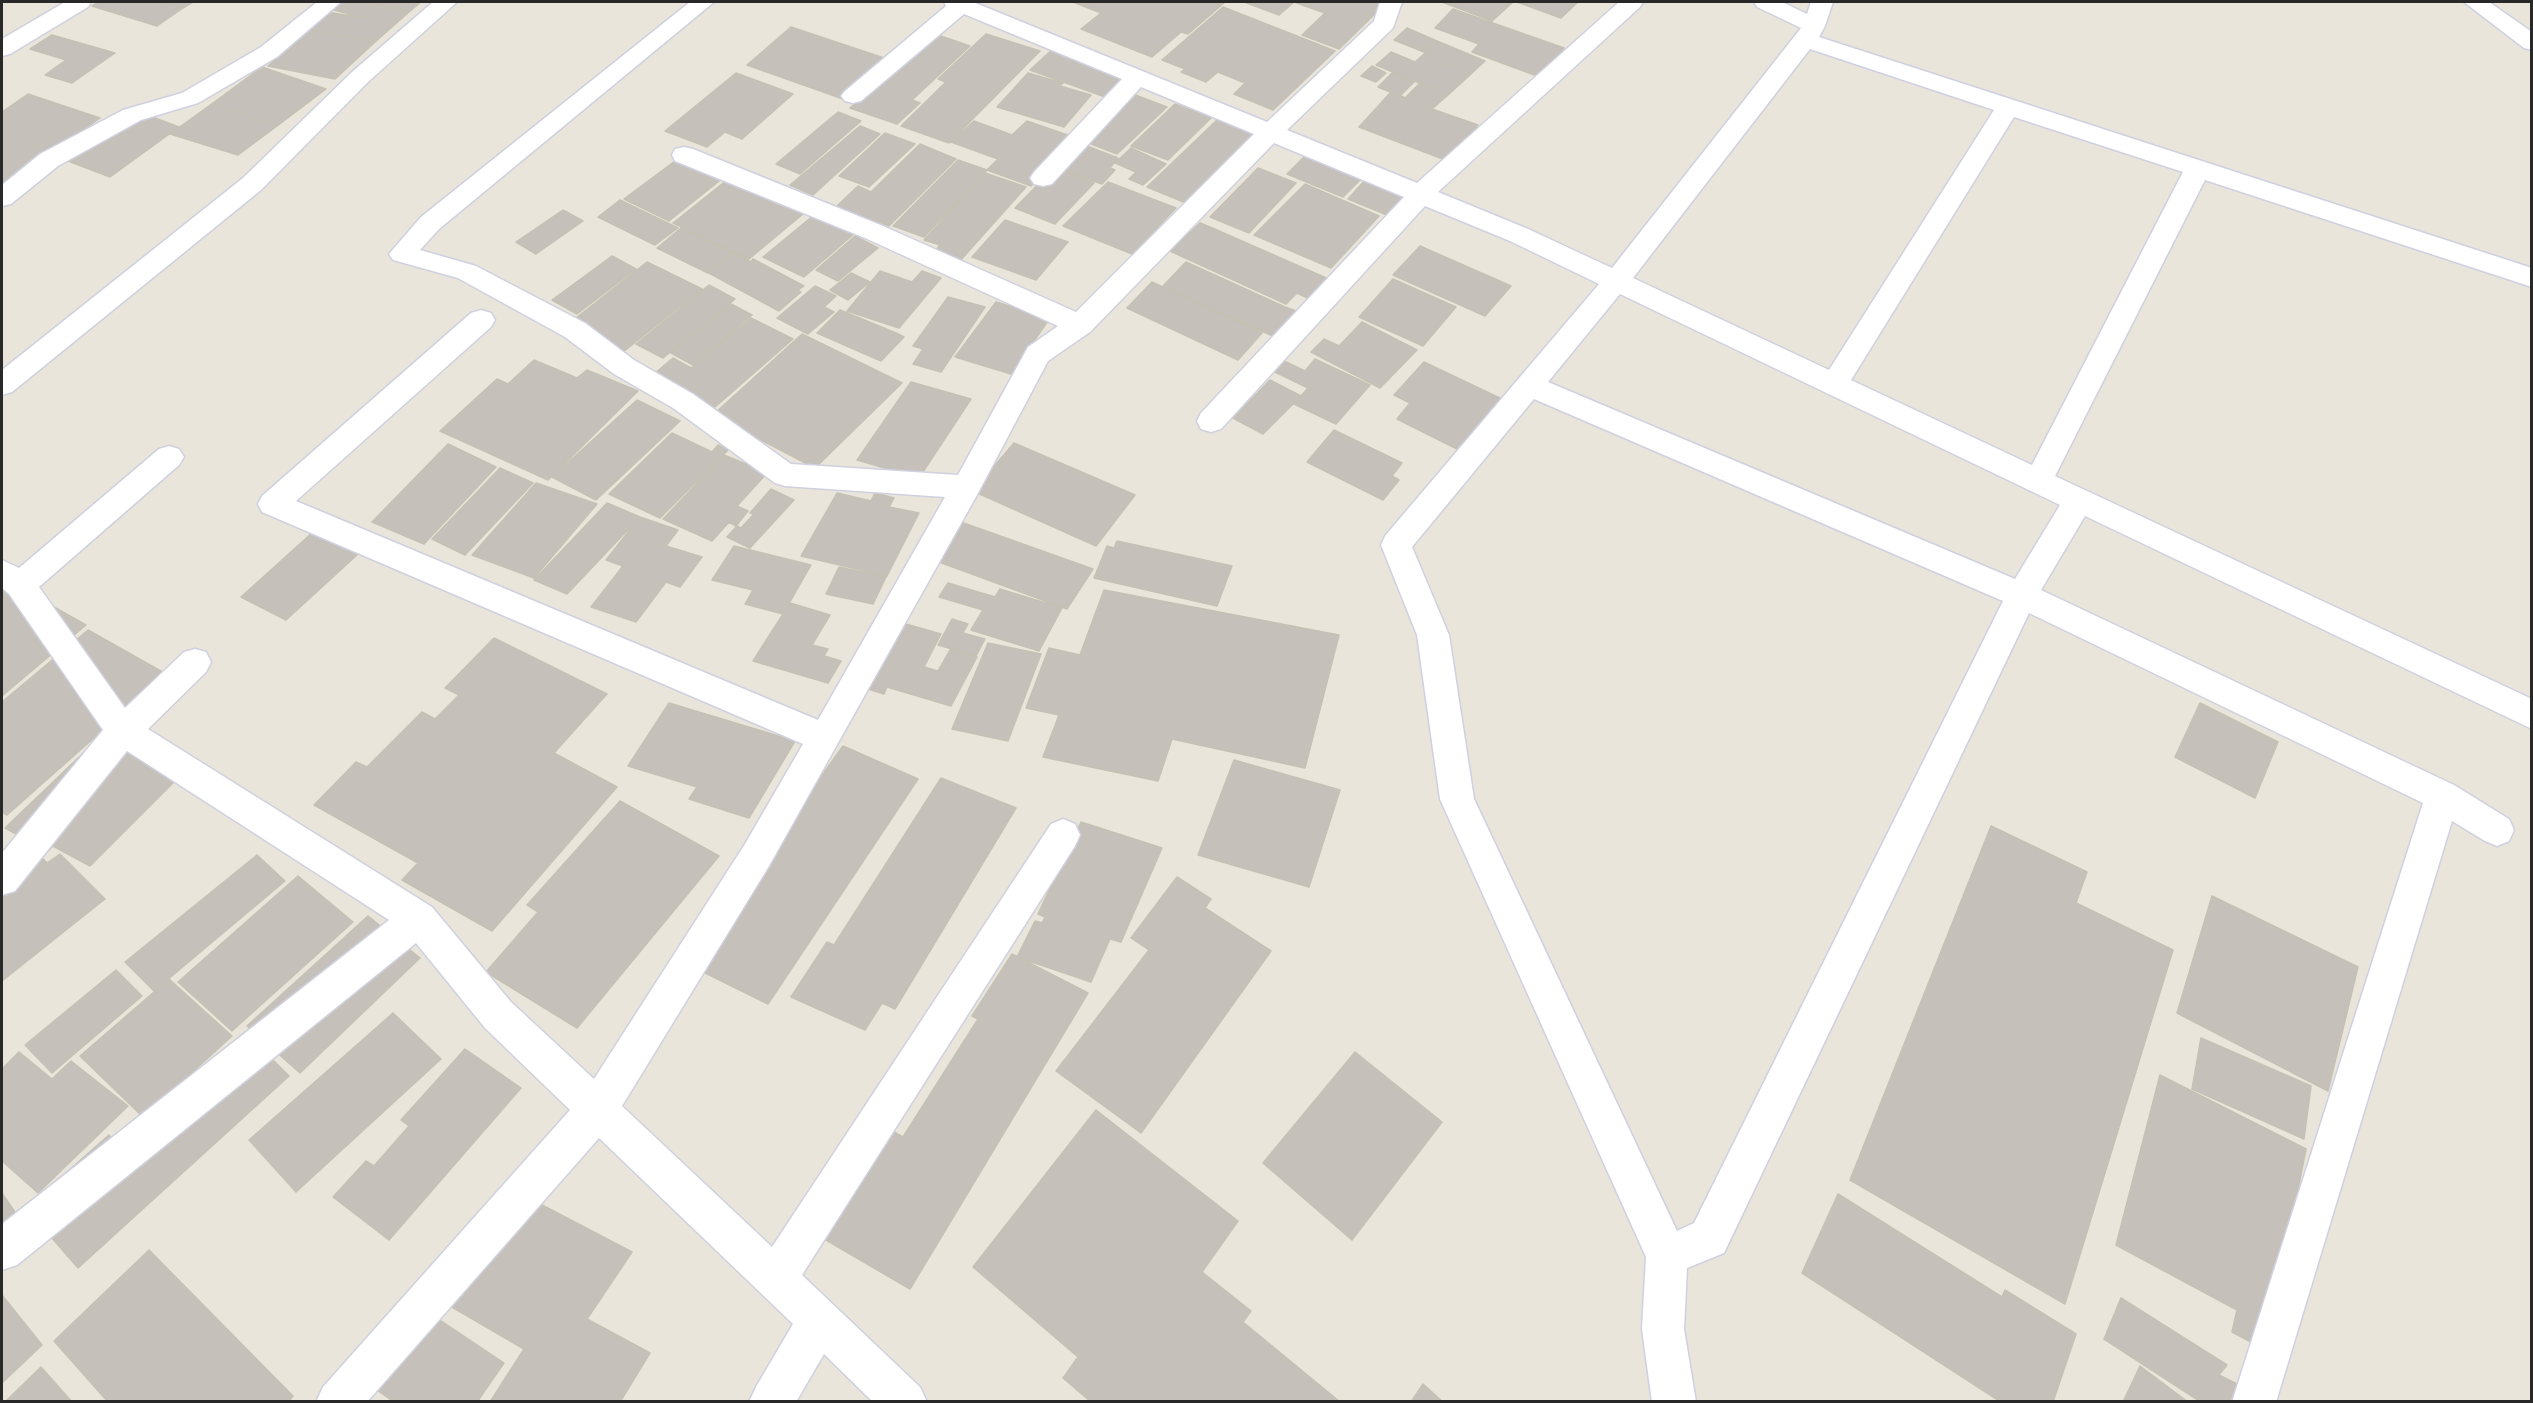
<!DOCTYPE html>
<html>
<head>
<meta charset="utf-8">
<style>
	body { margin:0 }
	#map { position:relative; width:2533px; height:1403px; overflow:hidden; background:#e9e5da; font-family:"Roboto Condensed",sans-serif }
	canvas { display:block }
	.frame { position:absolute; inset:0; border:3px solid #282828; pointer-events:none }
</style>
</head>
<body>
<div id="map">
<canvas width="2533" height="1403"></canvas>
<div class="frame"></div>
</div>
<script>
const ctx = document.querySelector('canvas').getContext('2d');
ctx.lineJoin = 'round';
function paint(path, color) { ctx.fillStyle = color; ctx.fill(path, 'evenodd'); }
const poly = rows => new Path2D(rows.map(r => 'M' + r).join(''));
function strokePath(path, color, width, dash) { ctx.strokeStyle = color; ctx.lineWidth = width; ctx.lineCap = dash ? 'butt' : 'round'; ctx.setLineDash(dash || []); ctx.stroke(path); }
const building = poly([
	[99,2,162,2,183,8,157,26,92,6,99,2],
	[162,2,193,2,183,8,162,2],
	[339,2,421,2,409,12,380,5,365,18,330,9,339,2],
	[1073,2,1225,2,1188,34,1181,32,1152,57,1081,29,1101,13,1073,2],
	[1244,2,1377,2,1385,4,1339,49,1302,35,1325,13,1294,2,1279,15,1244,2],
	[1442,2,1513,2,1492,21,1442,2],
	[1517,2,1578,2,1561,18,1517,2],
	[380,5,409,12,375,42,308,29,327,12,365,18,380,5],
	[1223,7,1335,51,1273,110,1234,94,1245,83,1218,72,1206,82,1181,72,1185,69,1162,60,1223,7],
	[1453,9,1564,48,1540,77,1472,52,1479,44,1435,28,1453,9],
	[791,27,887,59,843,99,747,65,791,27],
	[1407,28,1437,41,1424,52,1394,40,1407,28],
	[308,29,375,42,335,79,268,66,308,29],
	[932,33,970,46,912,100,920,103,897,124,850,108,932,33],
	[986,34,1040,51,949,143,901,126,946,82,938,79,986,34],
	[52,35,115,53,72,83,45,75,66,60,30,49,52,35],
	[1437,41,1485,61,1471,74,1424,54,1437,41],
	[1055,47,1132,74,1108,98,1030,70,1055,47],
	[1391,52,1415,62,1424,54,1471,74,1448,95,1376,65,1391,52],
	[1372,66,1386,73,1376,82,1361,76,1372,66],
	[262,67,326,89,277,126,213,103,262,67],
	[736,73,793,94,742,139,725,132,707,147,665,131,736,73],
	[1028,73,1063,83,1060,86,1091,95,1064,127,997,107,1028,73],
	[1392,73,1414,82,1400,96,1378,87,1392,73],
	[1420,83,1448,95,1432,109,1405,98,1420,83],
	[1391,92,1432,109,1478,125,1448,161,1359,127,1391,92],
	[1130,93,1167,107,1117,154,1081,140,1130,93],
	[28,94,100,118,2,188,2,112,28,94],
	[213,103,277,126,238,155,170,134,213,103],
	[1175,104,1211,118,1168,160,1131,146,1175,104],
	[139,112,179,127,110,177,68,161,139,112],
	[838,112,861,121,800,174,776,164,838,112],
	[1217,120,1254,135,1186,203,1147,187,1217,120],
	[974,121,1012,135,1027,121,1076,138,1031,186,987,170,998,159,951,142,974,121],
	[860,126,880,134,813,195,790,185,860,126],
	[885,133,915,144,869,187,839,176,885,133],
	[1079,143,1118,158,1110,168,1115,170,1102,184,1055,167,1079,143],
	[920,144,956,159,889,226,836,207,858,186,871,192,920,144],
	[1131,148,1166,164,1143,185,1129,179,1136,172,1115,163,1131,148],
	[1310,151,1365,175,1343,197,1287,174,1310,151],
	[679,158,723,178,669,221,624,199,679,158],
	[958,160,987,170,924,237,893,226,958,160],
	[1054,168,1094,183,1055,224,1015,208,1054,168],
	[1258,168,1296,183,1249,233,1210,217,1258,168],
	[985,173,1026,187,959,262,934,253,940,245,924,240,985,173],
	[1368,177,1412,195,1392,217,1348,199,1368,177],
	[727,180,803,214,749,259,673,223,727,180],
	[1108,182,1176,208,1132,254,1063,226,1108,182],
	[1305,184,1379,216,1331,268,1254,235,1305,184],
	[620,200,678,228,655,245,598,217,620,200],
	[563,210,583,221,536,254,516,242,563,210],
	[814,215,855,233,804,277,763,257,814,215],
	[1005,220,1068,242,1036,280,972,257,1005,220],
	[1200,223,1210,227,1333,281,1314,301,1297,293,1286,304,1170,251,1200,223],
	[681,228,733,253,708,273,657,248,681,228],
	[855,236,878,248,838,281,816,270,855,236],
	[1420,246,1511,286,1485,316,1393,275,1420,246],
	[734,253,751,262,753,259,804,286,798,290,801,292,779,311,709,273,734,253],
	[612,256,636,269,577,314,552,300,612,256],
	[647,262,702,289,623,352,571,322,647,262],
	[1186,262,1285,307,1296,311,1275,337,1163,286,1186,262],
	[880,271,912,282,922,271,941,278,899,328,847,311,880,271],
	[851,273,870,282,848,300,830,290,851,273],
	[1393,279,1456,307,1423,346,1359,317,1393,279],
	[1152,282,1262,333,1238,360,1127,308,1152,282],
	[709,285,735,299,663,358,636,344,709,285],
	[815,286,836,296,824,307,834,312,808,334,777,318,815,286],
	[948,297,985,307,941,372,913,364,923,349,913,346,948,297],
	[996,302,1050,318,1011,374,955,357,996,302],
	[731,304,752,315,693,365,671,353,731,304],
	[840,310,896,333,904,337,881,361,817,333,840,310],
	[751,318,793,339,715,407,654,374,673,358,691,368,751,318],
	[1362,322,1417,350,1380,388,1311,352,1324,339,1339,346,1362,322],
	[802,334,902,383,815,468,713,415,802,334],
	[1315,359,1370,385,1336,424,1294,404,1308,388,1275,372,1284,361,1305,371,1315,359],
	[534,360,577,378,587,370,638,391,548,480,440,431,497,379,508,384,534,360],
	[1424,362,1506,401,1465,453,1397,419,1410,403,1394,395,1424,362],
	[1270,380,1301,396,1263,434,1233,418,1270,380],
	[911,382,971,399,919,478,857,460,911,382],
	[637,400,680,421,596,500,552,477,637,400],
	[1334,430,1402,463,1392,476,1399,480,1383,500,1307,462,1334,430],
	[672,433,712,452,718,445,728,450,660,518,609,494,672,433],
	[1014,443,1135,495,1096,546,973,491,1014,443],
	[448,444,496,467,424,544,372,522,448,444],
	[724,455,767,473,737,506,748,511,736,526,729,522,712,541,663,519,724,455],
	[500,468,533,483,465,555,432,539,500,468],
	[536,483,597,504,534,578,472,555,536,483],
	[771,489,794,500,750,548,727,537,737,526,741,528,754,514,750,513,771,489],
	[837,493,871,501,875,493,894,498,889,507,919,513,887,576,801,556,837,493],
	[607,503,640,517,567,594,534,580,607,503],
	[640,517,678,530,666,546,702,557,680,587,666,582,636,622,591,607,623,566,606,560,640,517],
	[958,521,1093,569,1067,609,931,559,958,521],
	[313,532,358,554,286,620,241,597,313,532],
	[1117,541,1232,566,1217,606,1094,578,1107,546,1114,548,1117,541],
	[734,546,811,565,783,614,745,604,753,590,712,580,734,546],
	[839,567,886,577,873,604,826,594,839,567],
	[2,578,86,625,2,696,2,578],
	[948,583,995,597,1000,589,1062,608,1039,651,971,630,983,610,939,597,948,583],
	[1104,590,1339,635,1305,768,1172,739,1158,781,1043,757,1059,715,1026,708,1049,648,1080,655,1104,590],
	[790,603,830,615,812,645,828,649,824,656,841,661,828,683,753,661,790,603],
	[952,619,968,624,963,633,985,639,976,656,938,645,952,619],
	[895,621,941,634,924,667,938,671,950,650,977,657,951,706,887,687,884,694,858,686,895,621],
	[88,630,166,674,7,815,2,812,2,702,88,630],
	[494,638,607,694,554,753,617,787,492,931,402,880,418,863,314,805,356,762,367,767,422,712,435,719,459,695,445,688,494,638],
	[988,643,1041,654,1008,741,952,729,988,643],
	[669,703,795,741,749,818,689,799,697,787,628,766,669,703],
	[2200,703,2278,742,2255,798,2175,757,2200,703],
	[101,736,180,776,90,866,53,846,48,851,5,828,101,736],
	[843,746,918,779,768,1004,687,964,843,746],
	[1234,760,1340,790,1309,887,1198,855,1234,760],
	[941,778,1016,808,895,1009,882,1003,865,1030,791,997,827,942,834,945,941,778],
	[620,801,719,856,577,1028,486,972,538,912,527,905,620,801],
	[1081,822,1162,848,1121,942,1110,939,1091,982,1017,957,1035,921,1042,923,1045,917,1038,914,1081,822],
	[1991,826,2087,872,2076,903,2173,950,2065,1304,1850,1180,1991,826],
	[28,843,47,863,60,854,105,899,2,981,2,862,28,843],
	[257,855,285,881,154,991,125,962,257,855],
	[298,876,353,922,232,1031,178,982,298,876],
	[1177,877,1211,899,1205,908,1271,951,1141,1133,1056,1071,1149,950,1131,938,1177,877],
	[2212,896,2358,967,2328,1091,2177,1013,2212,896],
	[368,916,420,958,300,1073,247,1026,368,916],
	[1012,954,1088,993,910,1289,814,1233,883,1126,903,1137,978,1019,972,1016,1012,954],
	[116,970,142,996,52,1073,25,1045,116,970],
	[169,979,232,1036,143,1117,80,1056,169,979],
	[393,1013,441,1059,296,1192,249,1140,393,1013],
	[245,1032,289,1076,78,1268,26,1208,109,1135,117,1145,245,1032],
	[2201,1038,2311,1086,2304,1139,2192,1089,2201,1038],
	[465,1049,521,1088,389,1240,333,1197,366,1161,374,1166,409,1126,401,1120,465,1049],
	[19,1052,52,1079,71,1061,128,1106,38,1193,2,1161,2,1069,19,1052],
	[1355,1052,1442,1122,1352,1240,1263,1163,1355,1052],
	[2160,1075,2306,1149,2266,1350,2232,1332,2237,1310,2116,1245,2160,1075],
	[1096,1110,1238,1221,1202,1272,1251,1311,1243,1322,1340,1402,1091,1402,1063,1378,1078,1357,973,1267,1096,1110],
	[2,1193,21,1221,2,1237,2,1193],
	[521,1194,632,1252,587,1319,650,1353,620,1402,490,1402,524,1349,445,1303,521,1194],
	[1838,1194,2002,1297,2005,1290,2076,1334,2053,1402,2001,1402,1802,1273,1838,1194],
	[149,1250,293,1396,288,1402,108,1402,54,1341,149,1250],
	[2,1295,42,1345,2,1383,2,1295],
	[2121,1298,2227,1365,2219,1375,2255,1393,2251,1402,2201,1402,2104,1339,2121,1298],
	[416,1304,504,1363,477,1402,394,1402,360,1378,416,1304],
	[2140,1366,2188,1402,2123,1402,2140,1366],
	[41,1367,72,1402,5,1402,41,1367],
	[1423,1384,1443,1402,1411,1402,1423,1384]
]);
const minor = poly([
	[65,2,91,2,88,7,10,54,2,56,2,39,65,2],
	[317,2,341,2,277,57,198,103,141,120,58,166,11,204,2,206,2,185,40,154,123,110,182,93,261,47,317,2],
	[433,2,457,2,368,82,261,190,12,392,2,395,2,370,243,178,352,72,433,2],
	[690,2,714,2,439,229,420,250,476,266,585,323,634,360,693,394,791,464,958,475,1028,347,1058,326,865,238,675,161,672,155,675,149,684,147,693,149,883,226,1076,312,1254,134,1141,87,1052,184,1043,186,1034,184,1030,178,1034,172,1122,79,964,14,861,101,853,103,845,101,841,96,845,91,946,6,944,2,973,2,1267,122,1374,21,1380,2,1402,2,1393,28,1287,130,1417,183,1619,2,1643,2,1640,7,1438,192,1528,229,1612,268,1801,28,1757,7,1754,2,1782,2,1807,14,1811,2,1833,2,1825,26,1819,37,2532,268,2532,287,2205,180,2055,476,2532,699,2532,729,2085,516,2041,590,2454,785,2509,819,2514,830,2509,841,2497,846,2485,841,2452,821,2276,1402,2232,1402,2423,803,2029,613,1724,1253,1687,1268,1684,1329,1696,1402,1652,1402,1642,1329,1646,1257,1440,799,1417,635,1381,545,1385,536,1599,284,1510,241,1425,206,1221,429,1211,432,1201,429,1197,421,1201,413,1404,197,1274,143,1090,332,1048,361,977,495,769,866,622,1106,772,1247,1051,824,1063,819,1075,824,1080,835,1075,846,802,1275,920,1387,927,1402,873,1402,824,1354,796,1402,749,1402,756,1387,793,1324,599,1138,367,1402,316,1402,323,1387,570,1110,485,1028,416,943,17,1265,2,1270,2,1224,389,920,127,751,15,891,2,895,2,853,103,730,9,594,2,588,2,560,19,568,159,449,169,446,179,449,184,457,179,465,39,587,125,708,184,652,195,649,206,652,211,662,206,672,148,729,432,907,511,1002,594,1079,745,844,803,744,262,512,258,504,262,496,471,313,481,310,491,313,495,320,491,327,296,501,818,720,945,497,785,486,775,483,673,408,614,374,565,337,458,278,393,260,389,254,421,217,690,2],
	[1810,49,1994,110,1829,370,1633,278,1810,49],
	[2014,117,2183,172,2032,465,1851,380,2014,117],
	[1620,294,2060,505,2015,579,1548,382,1620,294],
	[1534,399,2003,601,1694,1223,1677,1231,1474,799,1449,635,1412,547,1534,399],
	[2464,2,2489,2,2532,32,2532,50,2524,48,2464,2]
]);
paint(building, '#c5c1ba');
strokePath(building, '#c4c1b4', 1.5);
strokePath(minor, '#cfd0e0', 3);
paint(minor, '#fff');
</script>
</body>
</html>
